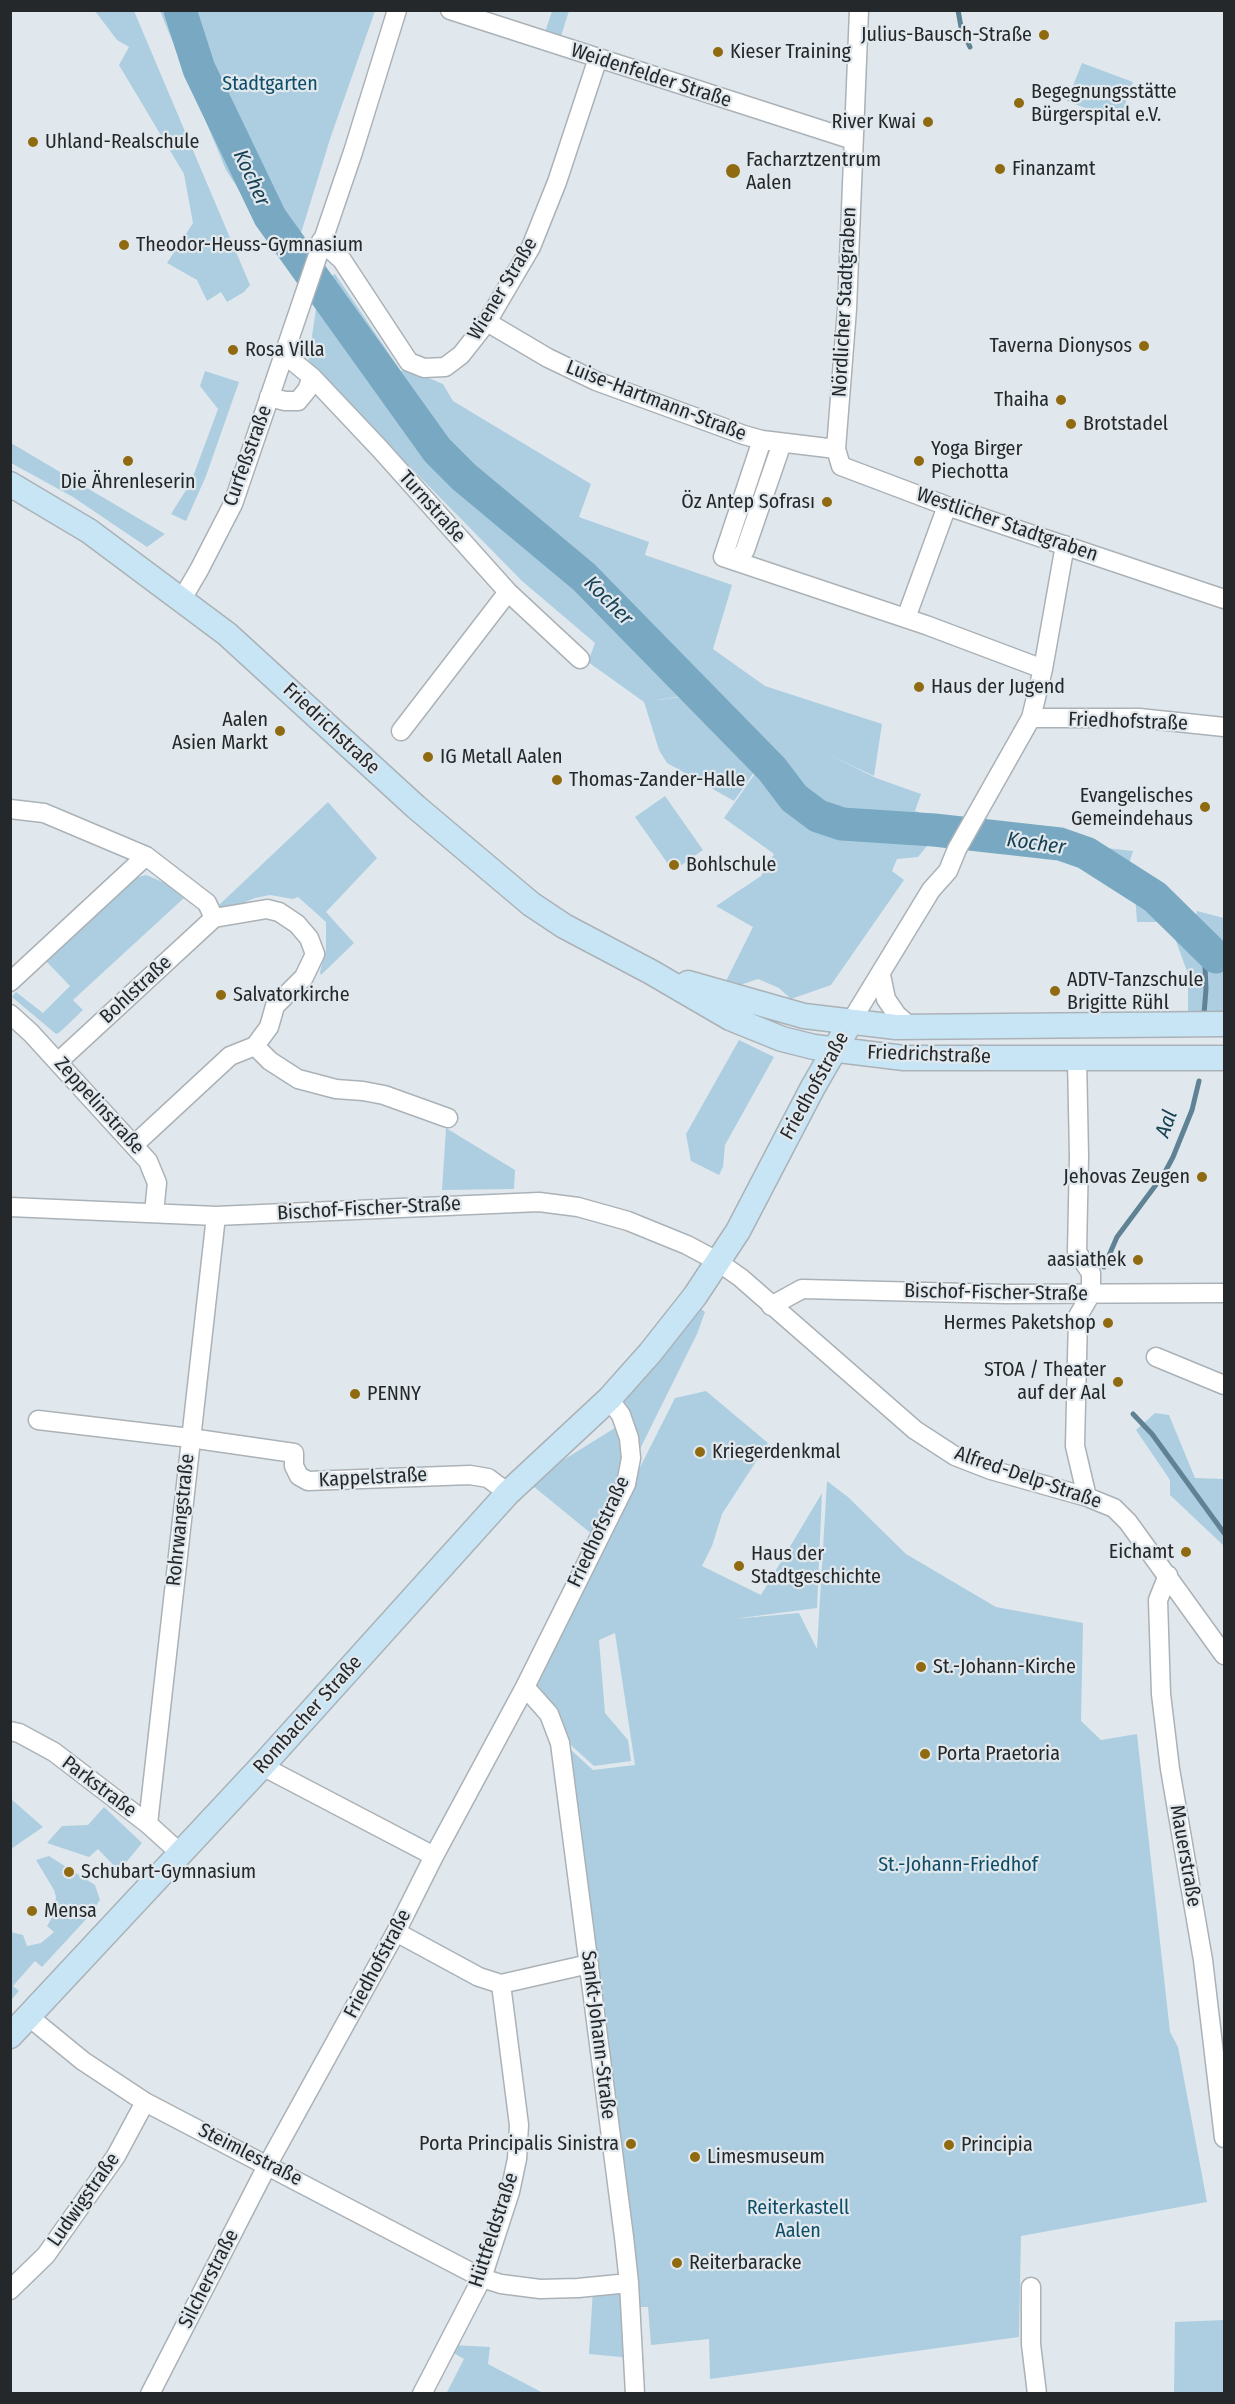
<!DOCTYPE html>
<html>
<head>
<meta charset="utf-8">
<style>
	body { margin:0 }
	#map { position:relative; width:1235px; height:2404px; overflow:hidden; background:#e0e8ed; font-family:"Fira Sans Condensed",sans-serif }
	canvas { display:block }
	.frame { position:absolute; inset:0; border:12px solid #25282a; pointer-events:none }
</style>
</head>
<body>
<div id="map">
<canvas width="1235" height="2404"></canvas>
<div class="frame"></div>
</div>
<script>
const ctx = document.querySelector('canvas').getContext('2d');
ctx.lineJoin = 'round';
function paint(path, color) { ctx.fillStyle = color; ctx.fill(path, 'evenodd'); }
const poly = rows => new Path2D(rows.map(r => 'M' + r).join(''));
function strokePath(path, color, width, dash) { ctx.strokeStyle = color; ctx.lineWidth = width; ctx.lineCap = dash ? 'butt' : 'round'; ctx.setLineDash(dash || []); ctx.stroke(path); }
function write(font, color, halo, rows, align = 'center') {
  ctx.font = font + ' "Fira Sans Condensed",sans-serif'; ctx.lineWidth = 4.5; ctx.setLineDash([]); ctx.textBaseline = 'middle'; ctx.strokeStyle = halo; ctx.fillStyle = color; for (const [text, x, y, turn = 0] of rows) {
    ctx.save(); ctx.translate(x, y); ctx.rotate((+turn || 0) * Math.PI / 180); ctx.textAlign = isNaN(turn) ? turn : align; if (halo) ctx.strokeText(text, 0, 0); ctx.fillText(text, 0, 0); ctx.restore();
  }
}
const green = poly([
	[95,11,134,11,250,285,244,292,227,302,221,292,207,301,197,280,167,263,193,223,184,174,119,65,129,47,117,40],
	[160,11,375,11,331,136,297,246,282,256,226,170],
	[552,11,569,11,561,36,545,32],
	[1082,63,1133,82,1119,121,1067,101],
	[335,274,401,371,407,369,443,384,453,401,591,484,579,517,649,542,645,555,732,585,713,649,765,686,882,724,874,776,830,755,876,778,921,794,915,811,934,817,935,836,918,857,897,859,892,871,904,880,831,985,791,999,779,988,758,979,740,985,726,981,753,927,716,906,761,876,774,854,724,818,761,765,694,694,652,701,694,695,759,765,734,801,667,763,659,750,644,702,588,662,595,643,522,581,308,363,320,282],
	[205,371,239,382,206,476,186,521,171,514,191,482,218,409,200,386],
	[11,443,165,534,147,547,73,497,11,463],
	[665,796,703,850,673,871,635,817],
	[328,802,377,858,326,912,354,943,321,975,320,972,326,949,326,922,298,897,293,899,270,895,255,898,225,911,219,905],
	[1036,826,1106,848,1133,851,1127,870,1162,893,1194,925,1197,911,1224,918,1224,1013,1188,1013,1188,974,1169,922,1137,922,1135,895,1092,865,1068,855,1004,846,1006,827,1029,832],
	[146,875,165,883,184,898,73,1000,83,1010,60,1032,56,1034,12,997,16,992,43,1013,70,986,46,961,135,878],
	[739,1040,774,1057,725,1145,723,1167,719,1175,691,1161,686,1134],
	[446,1128,515,1170,514,1189,442,1190],
	[696,1305,705,1312,697,1334,636,1457,617,1399],
	[706,1391,768,1443,722,1514,712,1546,702,1566,761,1595,822,1493,817,1608,733,1619,799,1613,817,1649,827,1481,848,1497,906,1554,996,1607,1083,1623,1081,1721,1101,1740,1137,1734,1170,2032,1178,2047,1207,2202,1021,2236,1019,2337,710,2379,709,2339,651,2345,648,2307,634,2307,618,2113,570,1749,593,1770,635,1765,615,1633,599,1640,605,1713,628,1740,631,1761,594,1766,564,1739,530,1685,675,1398],
	[1155,1413,1169,1415,1195,1478,1224,1479,1224,1546,1170,1495,1170,1480,1136,1430],
	[618,1426,625,1465,593,1535,528,1482],
	[10,1798,43,1827,11,1849,10,1849],
	[104,1807,142,1843,119,1871,98,1849,89,1857,47,1843,62,1826,88,1825],
	[49,1856,95,1885,100,1900,89,1916,42,1967,35,1961,13,1986,19,1991,11,2000,11,1932,23,1935,27,1946,41,1943,54,1932,47,1926,54,1914,56,1897,54,1890,36,1860],
	[627,2286,631,2358,589,2354,593,2289],
	[1224,2320,1224,2393,1174,2393,1175,2322],
	[453,2345,490,2347,488,2364,543,2393,446,2394,464,2359,450,2351]
]);
const stream = poly([
	[958,10,961,27,970,47],
	[1204,944,1206,989,1204,1014],
	[1104,1267,1117,1237,1164,1174,1173,1157,1192,1110,1199,1081],
	[1133,1414,1152,1434,1224,1533]
]);
const river = poly([
	[180,10,199,69,270,217,437,450,464,477,584,577,772,769,794,798,818,816,842,824,934,830,1060,844,1086,853,1155,897,1216,957]
]);
const street = poly([
	[450,10,853,140],
	[859,10,847,309,836,449,841,466,947,506,1224,599],
	[321,241,342,260,409,362,424,368,445,367,461,355,487,322,531,247,557,182,598,58],
	[487,322,548,358,596,381,744,435,762,440,836,449],
	[284,354,312,377,380,449,508,592,580,659],
	[269,397,285,401,298,401,307,390,312,377],
	[762,440,723,557,926,625,1043,669],
	[738,562,745,550,782,443],
	[182,599,199,570,233,504,353,152,397,10],
	[906,618,947,506],
	[1031,718,1139,718,1224,727],
	[401,731,508,592],
	[10,809,44,813,146,856,207,903,214,918],
	[881,975,886,999,897,1015,912,1028],
	[10,982,146,856],
	[10,1014,31,1033,148,1161,157,1183,154,1213],
	[850,1023,931,890,948,871,957,849,1031,718,1043,669,1065,545],
	[255,1046,270,1061,298,1079,336,1089,363,1091,384,1095,448,1118],
	[1077,1058,1079,1156,1077,1252,1091,1273,1091,1294,1078,1316,1075,1446,1087,1497],
	[58,1062,214,918,267,909,279,912,297,924,309,938,315,954,304,977,275,1006,269,1027,255,1046,230,1056,135,1144],
	[10,1207,216,1216,539,1202,578,1207,628,1221,687,1245,717,1261,741,1278,915,1430,955,1456,991,1470,1087,1497,1114,1508,1128,1522,1224,1655],
	[771,1306,802,1289,1006,1294,1224,1293],
	[1156,1357,1224,1385],
	[38,1420,190,1438,294,1453,294,1466,299,1476,308,1481,470,1475,488,1478,508,1493],
	[1168,1575,1158,1600,1161,1694,1170,1769,1203,1960,1224,2138],
	[525,1687,549,1714,560,1743,624,2237,629,2283,635,2394],
	[10,1731,19,1733,54,1752,148,1824,180,1853],
	[262,1766,434,1856],
	[148,1824,216,1216],
	[396,1932,479,1977,501,1984,589,1964],
	[28,2016,83,2061,145,2102,482,2278,501,2284,540,2289,578,2288,629,2283],
	[1031,2287,1031,2344,1037,2394],
	[10,2290,46,2255,116,2156,145,2102],
	[150,2394,268,2164,396,1932,434,1856,525,1687,626,1484,631,1458,629,1438,621,1415,609,1399],
	[422,2394,482,2278,510,2192,517,2159,519,2125,501,1984]
]);
const secondary = poly([
	[10,484,89,531,227,634,416,807,531,904,564,926,651,972,730,1018,782,1039,814,1047,904,1058,1224,1058],
	[688,983,804,1016,896,1027,1224,1024],
	[10,2036,262,1766,508,1493,609,1399,650,1353,695,1296,738,1231,813,1087,850,1023]
]);
const markers = [
	[1044,35,6,"#906a10"],
	[718,52,6,"#906a10"],
	[1019,103,6,"#906a10"],
	[928,122,6,"#906a10"],
	[33,142,6,"#906a10"],
	[1000,169,6,"#906a10"],
	[733,171,8,"#906a10"],
	[124,245,6,"#906a10"],
	[1144,346,6,"#906a10"],
	[233,350,6,"#906a10"],
	[1061,400,6,"#906a10"],
	[1071,424,6,"#906a10"],
	[128,461,6,"#906a10"],
	[919,461,6,"#906a10"],
	[827,502,6,"#906a10"],
	[919,687,6,"#906a10"],
	[280,731,6,"#906a10"],
	[428,757,6,"#906a10"],
	[557,780,6,"#906a10"],
	[1205,807,6,"#906a10"],
	[674,865,6,"#906a10"],
	[1055,991,6,"#906a10"],
	[221,995,6,"#906a10"],
	[1202,1177,6,"#906a10"],
	[1138,1260,6,"#906a10"],
	[1108,1323,6,"#906a10"],
	[1118,1382,6,"#906a10"],
	[355,1394,6,"#906a10"],
	[700,1452,6,"#906a10"],
	[1186,1552,6,"#906a10"],
	[739,1566,6,"#906a10"],
	[921,1667,6,"#906a10"],
	[925,1754,6,"#906a10"],
	[69,1872,6,"#906a10"],
	[32,1911,6,"#906a10"],
	[631,2144,6,"#906a10"],
	[949,2145,6,"#906a10"],
	[695,2157,6,"#906a10"],
	[677,2263,6,"#906a10"]
];
const poiNames = [
	["Julius-Bausch-Straße",1032,35,"right"],
	["Kieser Training",730,52],
	["Begegnungsstätte",1031,92],
	["Bürgerspital e.V.",1031,115],
	["River Kwai",916,122,"right"],
	["Uhland-Realschule",45,142],
	["Facharztzentrum",746,160],
	["Aalen",746,183],
	["Finanzamt",1012,169],
	["Theodor-Heuss-Gymnasium",136,245],
	["Taverna Dionysos",1132,346,"right"],
	["Rosa Villa",245,350],
	["Thaiha",1049,400,"right"],
	["Brotstadel",1083,424],
	["Yoga Birger",931,449],
	["Piechotta",931,472],
	["Die Ährenleserin",128,482,"center"],
	["Öz Antep Sofrası",815,502,"right"],
	["Haus der Jugend",931,687],
	["Aalen",268,720,"right"],
	["Asien Markt",268,743,"right"],
	["IG Metall Aalen",440,757],
	["Thomas-Zander-Halle",569,780],
	["Evangelisches",1193,796,"right"],
	["Gemeindehaus",1193,819,"right"],
	["Bohlschule",686,865],
	["ADTV-Tanzschule",1067,980],
	["Brigitte Rühl",1067,1003],
	["Salvatorkirche",233,995],
	["Jehovas Zeugen",1190,1177,"right"],
	["aasiathek",1126,1260,"right"],
	["Hermes Paketshop",1096,1323,"right"],
	["STOA / Theater",1106,1370,"right"],
	["auf der Aal",1106,1393,"right"],
	["PENNY",367,1394],
	["Kriegerdenkmal",712,1452],
	["Eichamt",1174,1552,"right"],
	["Haus der",751,1554],
	["Stadtgeschichte",751,1577],
	["St.-Johann-Kirche",933,1667],
	["Porta Praetoria",937,1754],
	["Schubart-Gymnasium",81,1872],
	["Mensa",44,1911],
	["Porta Principalis Sinistra",619,2144,"right"],
	["Principia",961,2145],
	["Limesmuseum",707,2157],
	["Reiterbaracke",689,2263]
];
const streetNames = [
	["Weidenfelder Straße",651,76,18],
	["Wiener Straße",503,289,-59],
	["Nördlicher Stadtgraben",845,302,-87],
	["Luise-Hartmann-Straße",656,401,21],
	["Curfeßstraße",248,456,-70],
	["Turnstraße",432,507,48],
	["Westlicher Stadtgraben",1007,525,19],
	["Friedhofstraße",1128,722,2],
	["Friedrichstraße",331,729,43],
	["Bohlstraße",136,990,-43],
	["Friedrichstraße",929,1055,2],
	["Friedhofstraße",815,1086,-61],
	["Zeppelinstraße",99,1106,48],
	["Bischof-Fischer-Straße",369,1209,-3],
	["Bischof-Fischer-Straße",996,1293,1],
	["Kappelstraße",373,1478,-3],
	["Alfred-Delp-Straße",1028,1478,19],
	["Rohrwangstraße",181,1520,-84],
	["Friedhofstraße",599,1532,-65],
	["Rombacher Straße",308,1715,-48],
	["Parkstraße",99,1787,37],
	["Mauerstraße",1185,1856,80],
	["Friedhofstraße",378,1964,-62],
	["Sankt-Johann-Straße",598,2035,83],
	["Steimlestraße",250,2155,27],
	["Ludwigstraße",84,2200,-55],
	["Hüttfeldstraße",494,2230,-72],
	["Silcherstraße",209,2279,-63]
];
const parkNames = [
	["Stadtgarten",270,84],
	["St.-Johann-Friedhof",958,1865],
	["Reiterkastell",798,2208],
	["Aalen",798,2231]
];
const waterNames = [
	["Kocher",251,178,65],
	["Kocher",608,601,45],
	["Kocher",1036,844,8],
	["Aal",1167,1124,-71]
];
paint(green, '#adcee0');
strokePath(stream, '#5f8294', 5);
strokePath(river, '#78a8c2', 33);
strokePath(street, '#abb2b7', 21);
strokePath(secondary, '#abb2b7', 27);
strokePath(street, '#fff', 18);
strokePath(secondary, '#c7e5f4', 24);
for (const [x, y, r, color] of markers) { const dot = new Path2D(); dot.arc(x, y, r, 0, 2 * Math.PI); ctx.fillStyle = color; ctx.fill(dot); strokePath(dot, '#e0e8ed', 2); }
write('20px', '#25282a', '#e0e8ed', poiNames, 'left');
write('20px', '#25282a', '#e0e8ed', streetNames);
write('20px', '#0e4d68', '#e0e8ed', parkNames);
write('italic 21px', '#184054', '#e0e8ed', waterNames);
</script>
</body>
</html>
